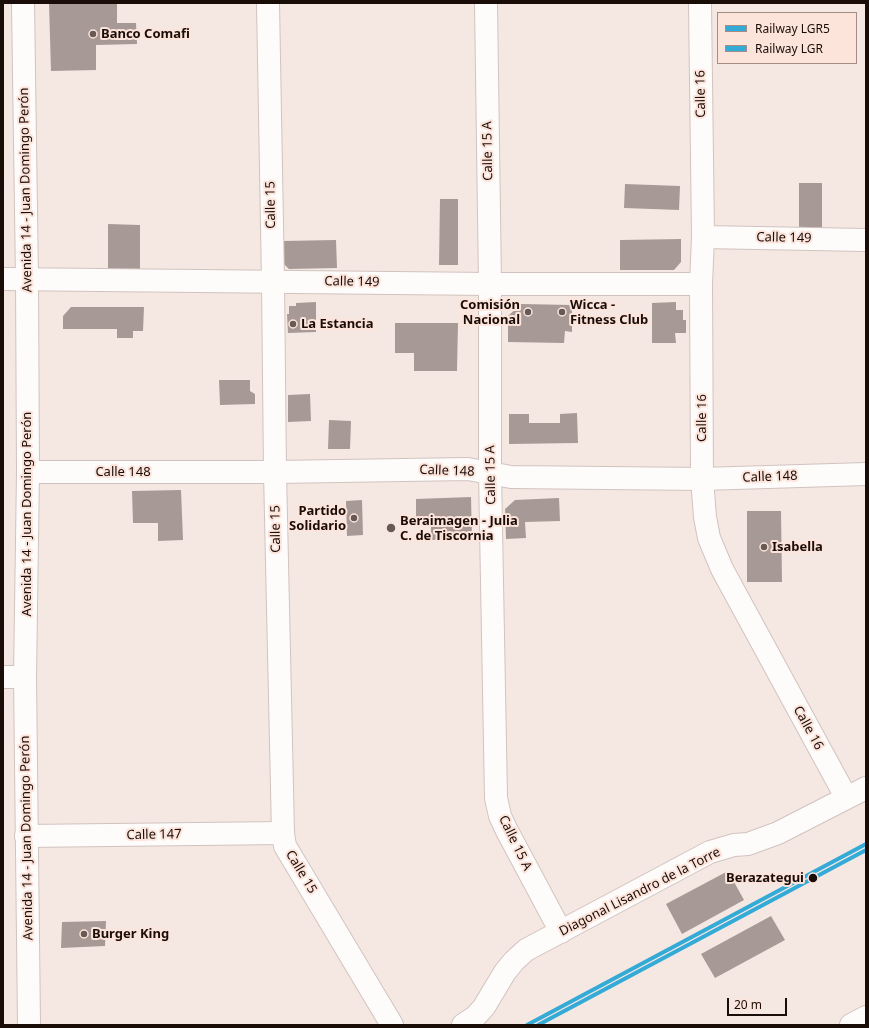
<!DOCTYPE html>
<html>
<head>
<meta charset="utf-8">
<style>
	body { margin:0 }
	#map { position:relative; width:869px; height:1028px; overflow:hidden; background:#f5e8e3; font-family:"Noto Sans",sans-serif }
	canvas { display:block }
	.frame { position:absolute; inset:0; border:4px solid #1a0d08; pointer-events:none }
	.legend { position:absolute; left:717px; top:12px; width:140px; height:52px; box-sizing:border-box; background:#fde4db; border:1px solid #a28e87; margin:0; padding:5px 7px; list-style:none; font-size:12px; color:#1a0d08 }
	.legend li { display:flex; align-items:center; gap:8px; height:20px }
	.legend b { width:20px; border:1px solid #a28e87 }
	.scale { position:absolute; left:727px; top:998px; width:60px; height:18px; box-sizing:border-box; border:2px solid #1a0d08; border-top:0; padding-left:5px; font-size:12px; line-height:14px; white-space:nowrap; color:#1a0d08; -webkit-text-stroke:3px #fde4db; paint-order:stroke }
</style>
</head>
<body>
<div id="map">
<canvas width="869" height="1028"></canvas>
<div class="frame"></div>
<ul class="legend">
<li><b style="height:5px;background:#34aad6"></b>Railway LGR5</li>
<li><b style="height:5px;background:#34aad6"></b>Railway LGR</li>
</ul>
<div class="scale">20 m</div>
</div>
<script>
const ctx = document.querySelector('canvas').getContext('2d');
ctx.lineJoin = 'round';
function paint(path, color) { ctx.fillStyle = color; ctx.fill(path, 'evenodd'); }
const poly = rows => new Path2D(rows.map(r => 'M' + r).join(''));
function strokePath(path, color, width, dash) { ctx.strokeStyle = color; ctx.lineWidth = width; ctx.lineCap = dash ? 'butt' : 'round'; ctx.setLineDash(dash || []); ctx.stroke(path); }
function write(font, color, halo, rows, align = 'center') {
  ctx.font = font + ' "Noto Sans",sans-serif'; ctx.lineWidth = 4; ctx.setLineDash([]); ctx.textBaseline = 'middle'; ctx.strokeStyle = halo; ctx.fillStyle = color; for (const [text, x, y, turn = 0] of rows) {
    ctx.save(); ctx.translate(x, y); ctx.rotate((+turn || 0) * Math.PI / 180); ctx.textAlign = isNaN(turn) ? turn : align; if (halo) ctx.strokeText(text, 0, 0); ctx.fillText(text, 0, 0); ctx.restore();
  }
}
const building = poly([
	[49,3,117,3,117,23,136,23,137,44,96,45,96,70,51,71],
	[799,183,822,183,822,231,799,231],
	[625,184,680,186,679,210,624,208],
	[440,199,458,199,458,265,439,265],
	[108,224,140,225,140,269,108,269],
	[681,239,681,262,674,270,620,270,620,240],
	[336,240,337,268,289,269,284,264,283,241],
	[316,302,316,332,288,333,287,314,289,314,289,306,296,306,296,303],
	[676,302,676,310,683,310,683,320,686,320,686,333,675,333,676,343,652,343,652,303],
	[521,304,572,305,572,332,565,331,564,343,508,342,508,316],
	[71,307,144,307,143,331,133,331,133,338,117,338,117,329,63,329,63,316],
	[395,323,458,323,457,371,414,371,414,353,395,353],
	[219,380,250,380,250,391,255,394,255,404,220,405],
	[310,394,311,421,288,422,288,395],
	[577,413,578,443,509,444,509,414,529,414,529,423,560,423,560,414],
	[329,420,351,421,350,449,328,449],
	[181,490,183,540,158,541,158,523,133,523,132,491],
	[471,497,472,538,431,540,431,521,416,521,416,499],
	[559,498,560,521,525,522,526,538,506,539,505,509,515,500],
	[362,500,363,535,347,536,346,501],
	[747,511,781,511,782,582,747,582],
	[728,871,744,900,682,934,666,904],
	[771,916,785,940,715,978,701,954],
	[106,921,105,946,61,948,62,922]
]);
const minor = poly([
	[486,3,490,284,490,473,496,798,500,816,506,829,561,932],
	[700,3,703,237,701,284,702,479,705,517,709,538,722,569,846,797],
	[703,237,866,240],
	[3,279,490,284,701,284],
	[28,472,275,472,468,469,511,477,702,479,866,474],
	[3,677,25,677],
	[26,836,283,833],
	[463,1025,475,1017,484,1007,505,972,514,961,526,950,710,852,734,845,748,844,778,833,866,788],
	[851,1025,866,1017]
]);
const major = poly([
	[23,3,27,279,28,472,25,677,29,1025],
	[268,3,273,281,275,472,283,833,285,846,392,1025]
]);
const rail1 = poly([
	[527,1025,866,844]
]);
const rail2 = poly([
	[538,1025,866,850]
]);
const markers = [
	[93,34,4,"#675a55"],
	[528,312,4,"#675a55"],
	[562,312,4,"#675a55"],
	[293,324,4,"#675a55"],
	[354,518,4,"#675a55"],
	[391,528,5,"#675a55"],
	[764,547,4,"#675a55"],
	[813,878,5,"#1a0d08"],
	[84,934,4,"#675a55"]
];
const poiNames = [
	["Banco Comafi",101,34],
	["Comisión",520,305,"right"],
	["Nacional",520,320,"right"],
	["Wicca -",570,305],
	["Fitness Club",570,320],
	["La Estancia",301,324],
	["Partido",346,511,"right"],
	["Solidario",346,526,"right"],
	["Beraimagen - Julia",400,521],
	["C. de Tiscornia",400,536],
	["Isabella",772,547],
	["Burger King",92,934]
];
const streetNames = [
	["Calle 16",701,94,-91],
	["Calle 15 A",488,151,-91],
	["Avenida 14 - Juan Domingo Perón",26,190,-91],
	["Calle 15",271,205,-91],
	["Calle 149",784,238,1],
	["Calle 149",352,282,1],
	["Calle 16",702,418,-90],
	["Calle 148",447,471,2],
	["Calle 148",123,472],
	["Calle 15 A",491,475,-91],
	["Calle 148",770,477,-2],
	["Avenida 14 - Juan Domingo Perón",27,514,-90],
	["Calle 15",276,529,-91],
	["Calle 16",808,728,61],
	["Calle 147",154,835,-1],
	["Avenida 14 - Juan Domingo Perón",27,838,-91],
	["Calle 15 A",515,843,64],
	["Calle 15",301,872,59],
	["Diagonal Lisandro de la Torre",640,892,-27]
];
const stopNames = [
	["Berazategui",804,878]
];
paint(building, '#a79a96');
strokePath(minor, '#d1c3bf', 24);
strokePath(major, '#d1c3bf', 24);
strokePath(minor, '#fefcfb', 22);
strokePath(major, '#fefcfb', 22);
strokePath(rail1, '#34aad6', 4);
strokePath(rail2, '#34aad6', 4);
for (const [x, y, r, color] of markers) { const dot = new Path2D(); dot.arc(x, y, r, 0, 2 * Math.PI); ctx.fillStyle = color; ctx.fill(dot); strokePath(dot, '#fde4db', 1.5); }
write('bold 13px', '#1a0d08', '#fde4db', poiNames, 'left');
write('13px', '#1a0d08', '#fde4db', streetNames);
write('bold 13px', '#1a0d08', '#fde4db', stopNames, 'right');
</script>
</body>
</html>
